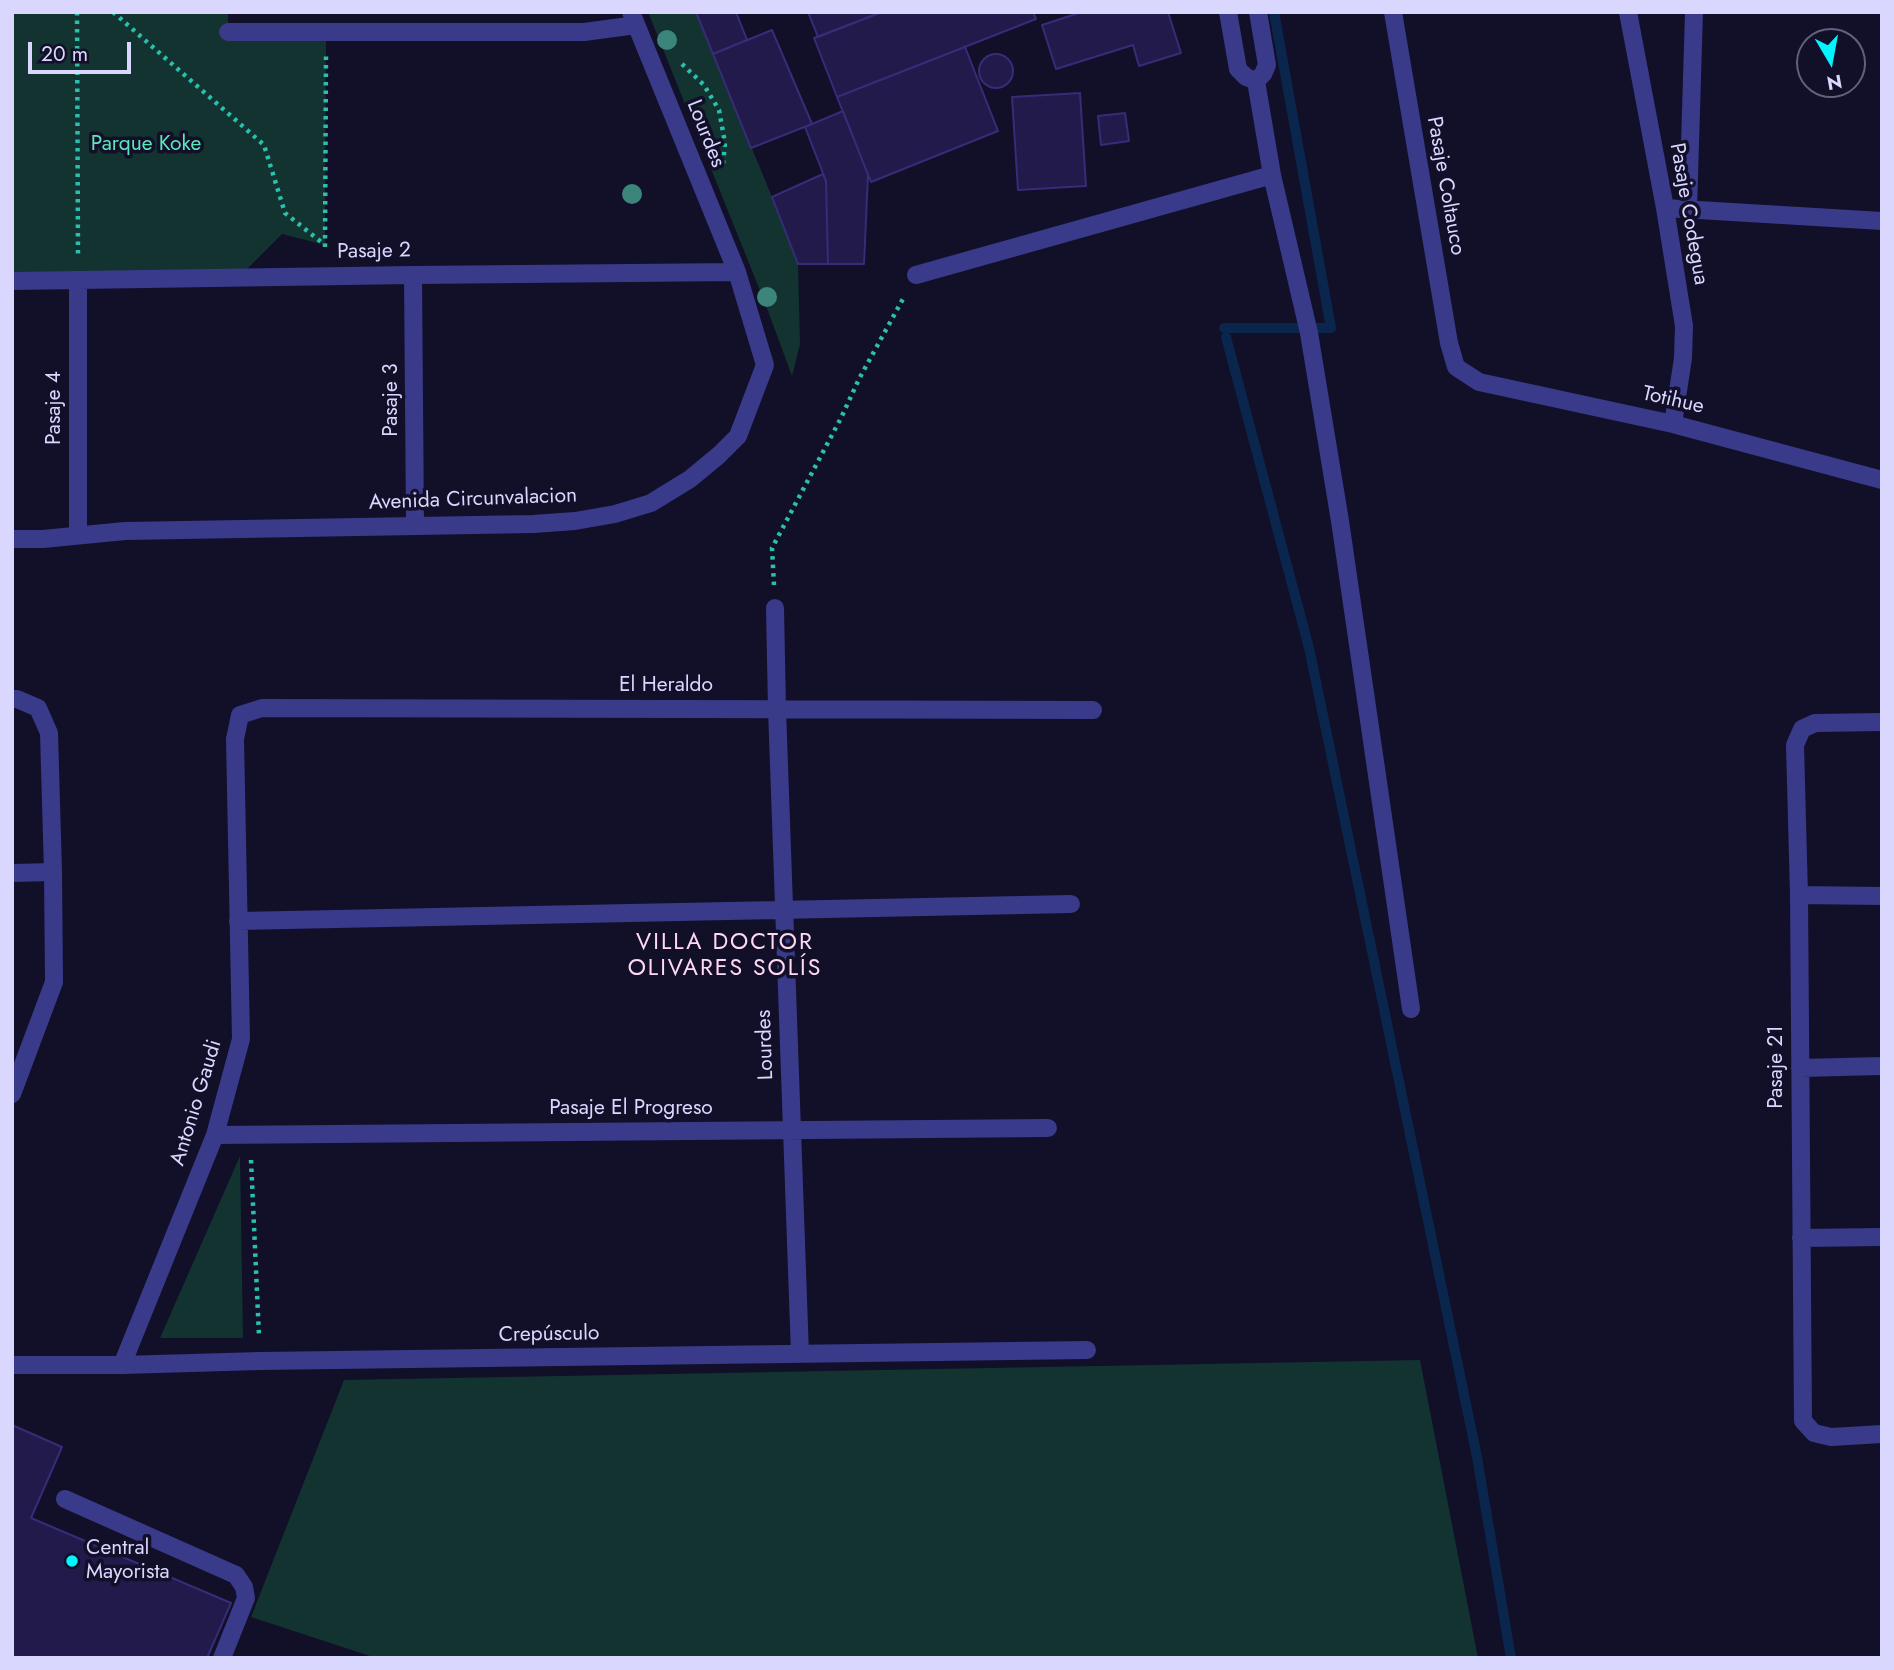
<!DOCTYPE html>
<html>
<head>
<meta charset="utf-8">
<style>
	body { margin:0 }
	#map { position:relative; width:1894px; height:1670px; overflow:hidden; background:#120f29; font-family:Jost,sans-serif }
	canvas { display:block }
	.frame { position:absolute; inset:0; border:14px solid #dad7ff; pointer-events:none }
	.north { position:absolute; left:1796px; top:28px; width:70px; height:70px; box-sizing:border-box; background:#120f29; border:2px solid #625f7f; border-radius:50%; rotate:170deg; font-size:19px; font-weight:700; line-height:28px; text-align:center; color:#dad7ff }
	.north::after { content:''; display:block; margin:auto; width:24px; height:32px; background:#03f4ff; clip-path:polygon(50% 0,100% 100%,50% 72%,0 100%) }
	.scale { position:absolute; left:28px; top:42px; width:103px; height:32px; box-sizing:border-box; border:4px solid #dad7ff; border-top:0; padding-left:9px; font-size:21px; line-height:24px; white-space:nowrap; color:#dad7ff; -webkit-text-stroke:5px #120f29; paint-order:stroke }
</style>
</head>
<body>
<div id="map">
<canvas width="1894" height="1670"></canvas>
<div class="frame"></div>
<div class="north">N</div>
<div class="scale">20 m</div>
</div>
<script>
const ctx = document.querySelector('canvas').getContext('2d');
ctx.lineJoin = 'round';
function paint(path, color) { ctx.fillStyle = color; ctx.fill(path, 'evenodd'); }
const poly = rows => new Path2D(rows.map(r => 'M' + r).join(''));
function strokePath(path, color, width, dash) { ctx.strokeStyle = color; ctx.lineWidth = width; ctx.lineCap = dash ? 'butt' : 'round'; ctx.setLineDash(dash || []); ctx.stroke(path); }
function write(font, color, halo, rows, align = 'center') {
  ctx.font = font + ' Jost,sans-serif'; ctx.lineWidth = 7; ctx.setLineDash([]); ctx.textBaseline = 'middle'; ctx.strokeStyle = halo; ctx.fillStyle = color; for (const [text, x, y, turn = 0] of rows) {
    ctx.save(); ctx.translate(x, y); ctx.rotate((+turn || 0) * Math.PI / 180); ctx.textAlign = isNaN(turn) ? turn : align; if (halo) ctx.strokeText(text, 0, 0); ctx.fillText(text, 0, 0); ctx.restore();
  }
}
const green = poly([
	[12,12,228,12,228,31,326,32,325,245,282,234,238,278,12,280],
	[648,12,696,12,772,197,798,264,800,344,792,376,765,303],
	[240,1156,243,1338,160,1338],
	[1420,1360,1478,1658,376,1658,251,1617,344,1380]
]);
const stream = poly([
	[1224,328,1331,328,1274,12],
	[1226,337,1309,648,1477,1457,1511,1658]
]);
const building = poly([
	[696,12,736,12,747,40,713,54,696,12],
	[808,12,882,12,818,37,808,12],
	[882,12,1033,12,1036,19,837,97,814,38,882,12],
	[1082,12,1168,12,1181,53,1139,66,1133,45,1056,69,1042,25,1082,12],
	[772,30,812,124,751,148,713,54,772,30],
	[965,47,998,131,871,182,837,97,965,47],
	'979 71a17 17 0 1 1 34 0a17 17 0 1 1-34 0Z',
	[1080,93,1086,186,1018,190,1012,97,1080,93],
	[843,111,868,175,864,264,828,264,826,181,805,127,843,111],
	[1125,113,1129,141,1101,145,1098,116,1125,113],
	[823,174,826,181,828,264,798,264,772,197,823,174],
	[12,1425,62,1447,31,1518,231,1603,207,1658,12,1658,12,1425]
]);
const path = poly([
	[77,12,78,256],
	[113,12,264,145,285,213,325,245],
	[682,64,704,85,719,110,725,143,723,164],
	[325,247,326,56],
	[774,585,772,548,841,418,859,379,904,297],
	[251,1160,259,1336]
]);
const minor = poly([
	[1228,12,1238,69,1246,77,1256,81],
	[1393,12,1449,343,1456,367,1479,382,1673,424,1882,480],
	[1628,12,1665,208,1684,326,1683,358,1673,424],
	[228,32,584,32,636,25],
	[1256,81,1263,74,1267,65,1258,12],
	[1272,175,1309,333,1340,521,1411,1009],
	[1665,208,1882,221],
	[1688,210,1694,12],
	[413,275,415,525],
	[916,275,1272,175,1256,81],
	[12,281,413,275,737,272],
	[78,535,78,280],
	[12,539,43,539,125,531,533,524,575,521,615,514,651,503,690,479,719,455,738,436,765,365,737,272,631,12],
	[775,608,777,709,800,1354],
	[12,699,17,699,38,708,49,733,53,872,54,982,12,1094],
	[1882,722,1815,723,1802,729,1795,745,1799,895,1803,1421,1814,1433,1831,1437,1882,1434],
	[12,873,53,872],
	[1799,895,1882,896],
	[238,921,1071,904],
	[1800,1068,1882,1066],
	[215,1135,1048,1128],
	[1801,1238,1882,1237],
	[12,1365,122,1365,260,1361,1087,1350],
	[122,1365,215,1135,241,1039,235,739,240,715,262,708,1093,710],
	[65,1499,236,1575,244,1587,246,1598,222,1658]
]);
const trees = [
	[667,40],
	[632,194],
	[767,297]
];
const markers = [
	[72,1561,7,"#03f4ff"]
];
const streetNames = [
	["Lourdes",705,134,68],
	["Pasaje Coltauco",1445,186,80],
	["Pasaje Codegua",1688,214,80],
	["Pasaje 2",374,252,-1],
	["Pasaje 3",392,400,-90],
	["Totihue",1673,401,13],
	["Pasaje 4",55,408,-90],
	["Avenida Circunvalacion",473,500,-2],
	["El Heraldo",666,686],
	["Lourdes",766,1045,-92],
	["Pasaje 21",1777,1067,-90],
	["Antonio Gaudi",197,1103,-73],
	["Pasaje El Progreso",631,1109],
	["Crepúsculo",549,1335,-1]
];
const parkNames = [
	["Parque Koke",146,145]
];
const poiNames = [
	["Central",86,1549],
	["Mayorista",86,1573]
];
const neighbourhoodNames = [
	["VILLA DOCTOR",725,943],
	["OLIVARES SOLÍS",725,969]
];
paint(green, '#123330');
strokePath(stream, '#0a264d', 10);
paint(building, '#221a4b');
strokePath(building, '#372c78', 2);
strokePath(path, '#2bbfae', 4.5, [3.5, 5]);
strokePath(minor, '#393a8a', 18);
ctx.fillStyle = '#3c857a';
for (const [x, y] of trees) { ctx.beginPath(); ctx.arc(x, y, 10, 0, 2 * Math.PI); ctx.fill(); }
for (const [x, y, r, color] of markers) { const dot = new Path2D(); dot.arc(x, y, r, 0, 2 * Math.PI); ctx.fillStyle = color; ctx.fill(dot); strokePath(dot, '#120f29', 2.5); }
write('21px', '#dad7ff', '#120f29', streetNames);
write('21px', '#5ee5bc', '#120f29', parkNames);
write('21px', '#dad7ff', '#120f29', poiNames, 'left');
ctx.letterSpacing = '2px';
write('23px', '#ffd9f3', '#120f29', neighbourhoodNames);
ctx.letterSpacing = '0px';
</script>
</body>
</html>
